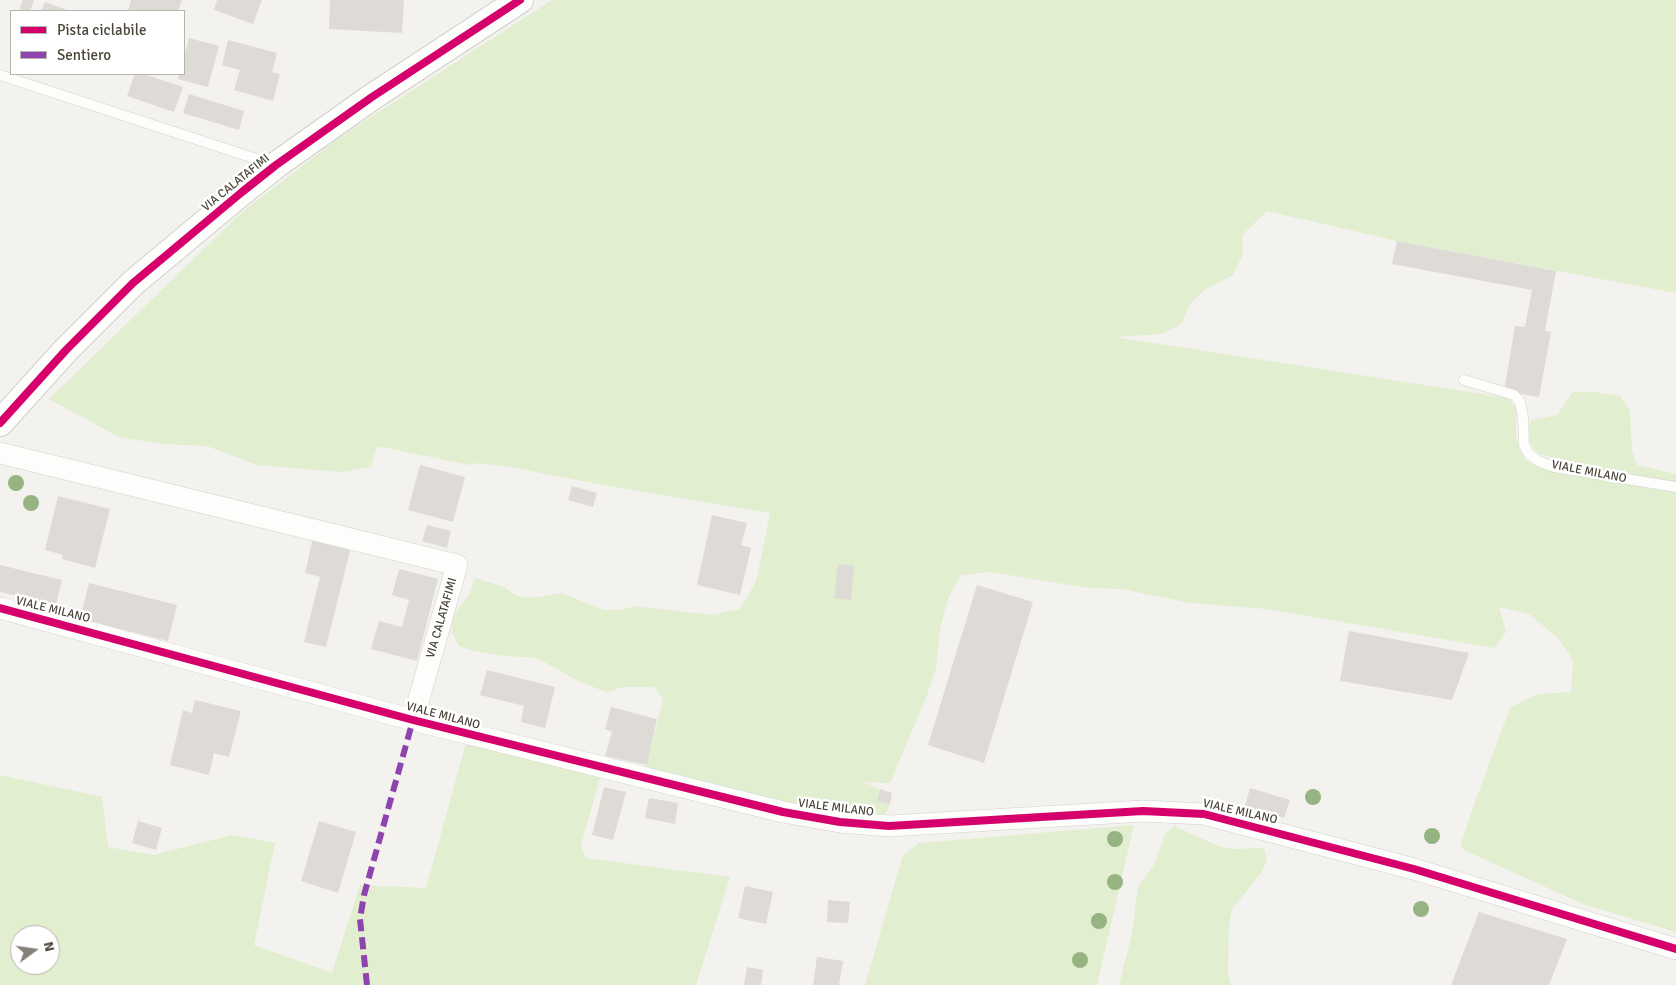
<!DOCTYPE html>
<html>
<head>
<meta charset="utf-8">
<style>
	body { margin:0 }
	#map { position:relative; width:1676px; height:985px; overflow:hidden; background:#f4f2ee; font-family:Signika,sans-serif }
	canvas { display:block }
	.legend { position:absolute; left:10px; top:10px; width:175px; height:65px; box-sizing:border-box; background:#fff; border:1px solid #b7b4b0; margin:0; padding:6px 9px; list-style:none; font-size:15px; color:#4b4439 }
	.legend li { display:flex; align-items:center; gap:10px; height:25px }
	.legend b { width:25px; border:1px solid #b7b4b0 }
	.north { position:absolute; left:10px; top:925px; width:50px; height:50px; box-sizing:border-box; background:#fff; border:1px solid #b7b4b0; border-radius:50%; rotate:76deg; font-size:14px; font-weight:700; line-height:20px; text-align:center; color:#4b4439 }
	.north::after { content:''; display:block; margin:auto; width:18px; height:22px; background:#868178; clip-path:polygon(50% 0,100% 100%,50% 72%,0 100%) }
</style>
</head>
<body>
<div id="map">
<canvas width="1676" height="985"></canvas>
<ul class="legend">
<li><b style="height:6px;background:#d6006c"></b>Pista ciclabile</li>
<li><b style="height:6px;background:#8e44ad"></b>Sentiero</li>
</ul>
<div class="north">N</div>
</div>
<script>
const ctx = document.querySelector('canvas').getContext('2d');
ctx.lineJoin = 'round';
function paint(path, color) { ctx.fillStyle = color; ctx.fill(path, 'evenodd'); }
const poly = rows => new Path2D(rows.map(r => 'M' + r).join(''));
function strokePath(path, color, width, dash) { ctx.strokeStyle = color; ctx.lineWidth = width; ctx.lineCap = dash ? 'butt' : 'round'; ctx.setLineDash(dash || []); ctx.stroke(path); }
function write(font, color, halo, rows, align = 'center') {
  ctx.font = font + ' Signika,sans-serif'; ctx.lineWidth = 5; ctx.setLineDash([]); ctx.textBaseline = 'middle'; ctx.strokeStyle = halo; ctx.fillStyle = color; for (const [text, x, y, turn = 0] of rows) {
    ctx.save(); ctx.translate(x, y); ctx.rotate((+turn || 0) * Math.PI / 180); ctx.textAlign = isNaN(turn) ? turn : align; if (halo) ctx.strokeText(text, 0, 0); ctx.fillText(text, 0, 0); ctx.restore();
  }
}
const green = poly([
	[552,0,1676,0,1676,293,1397,241,1267,211,1242,235,1243,254,1233,275,1204,290,1190,304,1182,323,1162,334,1115,337,1508,398,1516,409,1516,435,1519,449,1526,461,1541,468,1568,475,1588,477,1589,467,1539,454,1532,446,1529,440,1530,420,1557,415,1573,392,1595,392,1620,396,1630,410,1632,451,1637,465,1676,474,1676,932,1583,904,1464,850,1461,844,1473,807,1510,708,1537,694,1571,692,1573,660,1557,637,1529,614,1499,607,1506,632,1494,648,1267,609,1190,603,1122,589,1088,588,990,572,961,575,949,596,940,629,936,668,926,698,890,783,863,782,880,789,877,801,890,804,886,813,882,816,814,809,645,772,663,700,654,687,624,687,606,692,578,681,537,658,505,656,473,651,459,646,452,632,452,617,470,593,475,578,504,587,517,596,532,598,562,593,604,610,620,610,635,606,711,615,740,609,756,582,770,513,609,486,510,467,478,463,470,465,377,446,371,467,341,472,257,465,207,446,162,444,119,437,49,399,242,212,340,137],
	[466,743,600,778,581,845,586,858,730,877,696,985,0,985,0,775,102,797,108,847,153,855,233,835,275,843,254,945,332,973,360,885,426,888],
	[20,935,50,935,50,965,20,965],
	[1176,824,1177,828,1219,846,1234,849,1264,848,1267,859,1261,873,1232,909,1229,924,1228,974,1231,985,1119,985,1132,933,1138,887,1155,863,1165,834],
	[1134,825,1097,985,865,985,903,855,919,843]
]);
const building = poly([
	[23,0,34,0,30,11,19,11],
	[131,0,182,0,178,11,128,11],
	[217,0,262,0,253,24,214,10],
	[330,0,404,0,402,33,329,29],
	[45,2,70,11,41,11],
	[189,38,219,46,208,87,178,79,179,74,184,74,184,57],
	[228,40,277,53,272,72,280,74,273,101,234,90,240,70,222,65],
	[135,74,143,74,183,87,174,112,127,96],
	[189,94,244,111,239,130,183,113],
	[1397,241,1556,271,1545,331,1551,332,1539,397,1504,391,1515,326,1525,327,1532,290,1392,264],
	[420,465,465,477,453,522,408,510],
	[572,486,597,493,593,507,568,500],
	[58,496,110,509,95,568,62,559,63,555,45,550],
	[712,515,747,523,741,545,751,548,740,595,697,585],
	[427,525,451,531,447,548,422,541],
	[313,538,351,547,326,647,304,642,320,577,305,573],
	[838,564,854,566,851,600,834,598],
	[0,565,62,580,56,605,0,592],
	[399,569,438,579,417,661,371,649,379,621,402,627,409,600,392,595],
	[89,583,177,605,168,641,80,619],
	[977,585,1033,602,984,763,928,745],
	[1349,631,1469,653,1452,700,1340,681],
	[487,670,555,687,545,728,521,722,524,706,480,695],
	[195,700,241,711,229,757,214,753,209,775,170,765,183,710,192,713],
	[611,707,657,719,647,765,605,756,612,732,605,729],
	[604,787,626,792,613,840,592,835],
	[1250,788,1290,800,1284,818,1245,806],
	[880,789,892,793,890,804,877,801],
	[649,798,678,803,675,824,645,818],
	[138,821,162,828,156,850,132,843],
	[319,821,356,832,338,893,301,881],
	[745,886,773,892,766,924,738,918],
	[828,900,850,902,848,923,827,922],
	[1479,912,1567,939,1549,985,1451,985],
	[817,957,843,961,839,985,813,985],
	[747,967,763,970,761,985,744,985]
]);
const service = poly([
	[0,75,272,164],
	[1464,380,1514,395,1520,402,1523,417,1524,445,1529,454,1538,461,1554,467,1676,487]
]);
const minor = poly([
	[0,453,457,565,413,720],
	[0,608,413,720,783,812,840,822,889,826,1143,811,1204,814,1414,869,1676,949]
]);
const tertiary = poly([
	[0,423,66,350,133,283,242,192,276,165,372,97,520,0]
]);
const quiet = poly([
	[367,985,360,919,364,895,413,720]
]);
const cycleway = poly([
	[0,423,66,350,133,283,242,192,276,165,372,97,520,0],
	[0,608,413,720,783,812,840,822,889,826,1143,811,1204,814,1414,869,1676,949]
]);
const trees = [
	[16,483],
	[31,503],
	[1313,797],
	[1432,836],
	[1115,839],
	[1115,882],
	[1421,909],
	[1099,921],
	[1080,960]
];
const streetNames = [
	["VIA CALATAFIMI",236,183,-39],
	["VIALE MILANO",1589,472,11],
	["VIALE MILANO",53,610,14],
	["VIA CALATAFIMI",442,618,-74],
	["VIALE MILANO",443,716,15],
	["VIALE MILANO",836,808,7],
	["VIALE MILANO",1240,812,13]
];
paint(green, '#e1eecf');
paint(building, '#dedbd6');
strokePath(service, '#d2d0cb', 11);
strokePath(minor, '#d2d0cb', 22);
strokePath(tertiary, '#d2d0cb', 28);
strokePath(service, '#fdfdfc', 10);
strokePath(minor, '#fdfdfc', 21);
strokePath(tertiary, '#fdfdfc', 26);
strokePath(quiet, '#8e44ad', 6, [12, 6]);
strokePath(cycleway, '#d6006c', 8);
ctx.fillStyle = '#96b382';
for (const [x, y] of trees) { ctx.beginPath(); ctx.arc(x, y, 8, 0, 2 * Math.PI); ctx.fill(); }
write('12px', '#4b4439', '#fff', streetNames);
</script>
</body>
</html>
